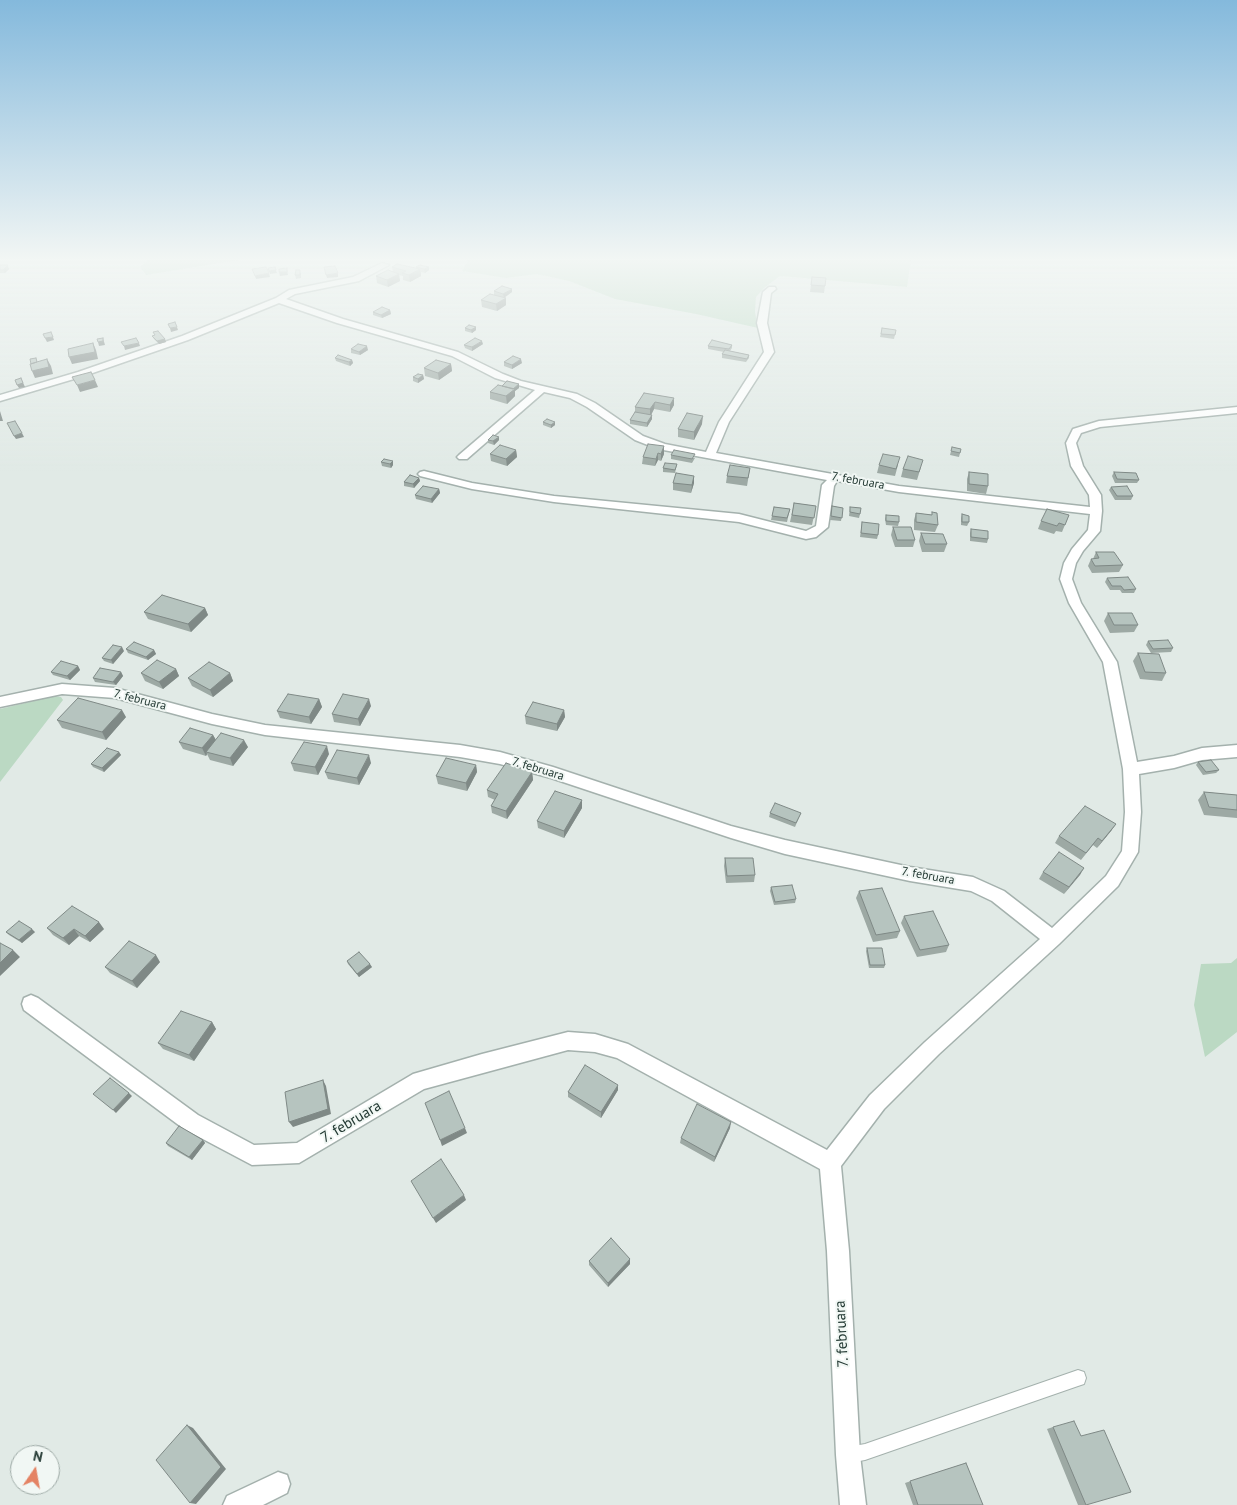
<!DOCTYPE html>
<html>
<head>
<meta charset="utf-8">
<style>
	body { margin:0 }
	#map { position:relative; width:1237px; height:1505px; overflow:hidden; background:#e1eae6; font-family:"PT Sans",sans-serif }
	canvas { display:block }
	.north { position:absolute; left:10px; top:1445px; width:50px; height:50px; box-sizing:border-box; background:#f1f7f4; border:1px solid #9faba7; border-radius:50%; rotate:12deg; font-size:14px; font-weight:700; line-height:20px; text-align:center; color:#233933 }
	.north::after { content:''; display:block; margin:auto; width:18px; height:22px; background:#e48364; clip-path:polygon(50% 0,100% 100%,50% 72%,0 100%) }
</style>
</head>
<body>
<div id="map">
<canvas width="1237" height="1505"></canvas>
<div class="north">N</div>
</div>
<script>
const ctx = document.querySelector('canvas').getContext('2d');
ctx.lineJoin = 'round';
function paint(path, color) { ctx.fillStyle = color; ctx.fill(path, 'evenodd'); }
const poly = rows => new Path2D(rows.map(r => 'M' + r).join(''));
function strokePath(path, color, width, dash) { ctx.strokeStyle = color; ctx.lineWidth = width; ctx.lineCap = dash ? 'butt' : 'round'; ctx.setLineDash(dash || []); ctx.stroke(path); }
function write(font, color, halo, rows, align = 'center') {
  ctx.font = font + ' "PT Sans",sans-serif'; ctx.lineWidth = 4; ctx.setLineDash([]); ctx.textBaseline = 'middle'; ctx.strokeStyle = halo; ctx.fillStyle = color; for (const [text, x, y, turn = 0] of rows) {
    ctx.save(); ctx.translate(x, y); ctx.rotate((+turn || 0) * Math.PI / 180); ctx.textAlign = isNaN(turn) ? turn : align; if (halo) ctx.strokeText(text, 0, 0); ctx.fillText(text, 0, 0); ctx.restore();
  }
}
const green = poly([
	[147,260,239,260,146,275,140,267],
	[468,260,911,260,907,287,780,276,764,288,756,297,755,312,758,328,696,314,615,299,569,281,537,274,506,278,462,271],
	[55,696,61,697,63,700,0,782,0,709],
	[1237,958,1237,1032,1205,1057,1194,1005,1201,964,1231,963]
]);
const service = poly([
	[1078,1370,1084,1372,1086,1378,1084,1384,1078,1386,865,1460,848,1463,842,1461,840,1455,842,1449,848,1447,865,1444,1078,1370]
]);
const minor = poly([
	[382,263,389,265,359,281,295,294,286,299,343,319,458,352,503,374,521,381,577,394,595,403,643,436,665,444,706,452,719,422,764,352,757,323,763,292,769,287,775,287,776,289,771,293,767,323,774,352,729,422,716,453,899,486,1090,507,1089,495,1071,466,1066,443,1073,429,1099,421,1237,407,1237,413,1100,427,1081,433,1076,443,1083,466,1101,495,1102,511,1100,531,1083,551,1076,563,1072,579,1081,603,1117,662,1137,762,1174,756,1202,748,1237,745,1237,757,1202,760,1174,768,1139,774,1141,812,1138,852,1118,886,1059,944,939,1054,884,1109,841,1166,849,1251,860,1455,866,1505,840,1505,836,1455,827,1251,820,1169,617,1058,595,1052,568,1050,424,1089,299,1163,252,1165,184,1129,24,1010,22,1004,24,998,31,995,38,998,198,1115,254,1145,297,1143,413,1074,482,1054,568,1032,595,1034,628,1044,827,1150,870,1095,925,1042,1040,939,992,901,971,891,910,881,785,854,731,838,551,778,500,764,460,757,265,735,212,724,115,698,62,694,0,707,0,697,62,684,115,688,212,714,265,725,460,745,500,752,553,767,731,826,785,840,910,867,973,877,1004,891,1052,928,1106,876,1122,851,1125,812,1123,769,1103,662,1069,603,1060,579,1064,563,1072,549,1088,530,1090,514,899,492,837,481,834,486,828,527,816,537,806,539,739,522,554,502,472,489,420,476,418,474,420,472,424,471,472,483,554,496,739,514,806,531,816,526,822,485,827,480,658,449,635,440,587,407,570,398,544,392,467,459,459,459,457,457,459,455,535,390,495,378,452,356,337,323,279,303,188,340,84,376,0,401,0,395,78,372,182,336,276,298,289,290,353,277,382,263],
	[278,1472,287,1475,290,1484,287,1493,263,1505,223,1505,227,1496,278,1472]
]);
const wall = poly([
	[0,265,9,269,5,273,0,273],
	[392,267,416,268,416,267,429,270,425,273,421,272,421,276,410,282,403,280,403,276,399,275,400,281,388,287,377,283,376,276,393,272],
	[301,273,301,278,296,279,295,275],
	[812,277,826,278,824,293,810,292],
	[494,291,512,292,504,297,506,305,497,311,482,307,481,300,494,295],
	[390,310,391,314,382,318,373,315,373,312],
	[476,327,476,330,472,333,465,331,465,328],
	[882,328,896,330,894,339,880,337],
	[152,336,165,339,166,342,159,344,154,339],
	[483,344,472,351,465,348,464,345],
	[732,345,732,348,730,351,749,355,749,358,746,362,722,358,722,354,724,352,708,349,708,346],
	[351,349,368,350,360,355,351,353],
	[335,358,352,360,353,363,350,366,336,361],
	[504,362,522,363,512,369,504,366],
	[451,364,452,371,439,380,425,376,424,368],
	[423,375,424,379,418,383,413,381,413,377],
	[519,388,515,391,515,396,507,404,490,399,490,392],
	[644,393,674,405,670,412,654,409,651,415,652,415,652,419,647,427,630,424,630,420,635,412,635,407],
	[543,422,555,422,555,425,551,428,543,425],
	[702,424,694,440,678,437,678,429],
	[499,437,499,440,494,445,488,443,488,440],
	[664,446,664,454,661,461,658,460,655,466,642,464,643,457],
	[952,447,961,449,959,457,950,455],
	[516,450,517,457,507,466,491,461,490,454],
	[671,455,695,458,692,463,671,459],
	[393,461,393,465,391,468,382,466,381,462],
	[677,464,675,473,663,472,663,468],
	[879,465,898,465,895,476,877,473],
	[921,467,917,480,901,477,903,469],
	[750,468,747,486,726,483,727,476],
	[969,472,988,486,986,494,967,491,967,479],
	[1114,472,1139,480,1137,483,1115,483,1112,476],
	[694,476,694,483,691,493,673,490,673,483],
	[419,478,420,481,414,488,404,486,404,482],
	[1111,487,1133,496,1131,500,1115,500,1109,490],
	[439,489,440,493,432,503,416,499,415,495],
	[794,503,816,506,812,525,790,522],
	[832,506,843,508,841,521,830,520],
	[774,507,790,509,787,522,771,520],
	[850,507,860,514,859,518,849,516],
	[932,512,938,525,935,532,914,530,914,520,916,513,932,515],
	[962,514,969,522,967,526,961,525,961,518],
	[886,515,899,522,898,526,886,525,885,519],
	[1069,515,1062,532,1056,531,1054,534,1038,529,1041,521],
	[862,522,878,535,877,539,860,537],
	[893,527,915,540,913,547,895,547,891,535],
	[971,529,988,539,987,543,970,541,970,533],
	[921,533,947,544,944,552,922,552,919,541],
	[1096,552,1123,565,1119,572,1092,573,1088,566,1091,559,1093,559],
	[1107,578,1136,589,1134,593,1122,593,1120,590,1110,590,1105,582],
	[205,608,208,615,191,632,148,619,144,612],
	[1108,613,1138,625,1134,632,1110,633,1104,621],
	[1148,641,1173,648,1171,652,1151,653,1146,645],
	[126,649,154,650,156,654,148,660,128,653],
	[124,651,113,664,104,661,102,658],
	[1138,653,1166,673,1162,681,1140,679,1133,661],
	[78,666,80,670,70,680,53,675,51,672],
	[176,669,179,676,163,689,145,681,141,673],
	[121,672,123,676,116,685,95,682,93,678],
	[230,673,233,681,213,697,192,686,188,678],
	[319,699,322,707,311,724,280,718,277,711],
	[371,706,360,726,334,722,332,714],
	[564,710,565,717,557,731,526,724,525,716],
	[126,717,106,740,62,728,57,720],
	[213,735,216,740,248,747,233,766,210,760,207,754,206,756,183,749,179,742],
	[119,752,121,755,104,772,93,767,91,764],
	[329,754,318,775,294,771,291,763],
	[1198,762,1219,770,1216,773,1203,775,1196,765],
	[371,763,359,785,328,779,325,772],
	[476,765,477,772,467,791,438,784,436,776],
	[532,772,533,780,507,819,492,813,491,806,495,800,488,797,487,790],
	[1204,792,1237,795,1237,818,1204,815,1198,800],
	[582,800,582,808,564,838,538,828,537,821],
	[770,813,801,813,795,827,769,817],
	[1116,824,1111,831,1097,848,1093,845,1081,860,1055,843,1059,836],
	[725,858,755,875,754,882,726,883,724,866],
	[1084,868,1064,894,1039,879,1043,872],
	[771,887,796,899,795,903,774,905,770,891],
	[859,891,900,931,897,938,873,942,856,898],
	[904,916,949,945,946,952,917,957,901,923],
	[47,928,104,929,90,942,79,936,69,945,53,935],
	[6,932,35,932,22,943,9,935],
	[867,948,885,965,884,968,869,968,866,951],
	[347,961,372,967,359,977,348,964],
	[160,962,137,988,110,973,105,967],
	[212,1022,216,1029,194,1061,163,1049,158,1043],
	[618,1090,601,1118,568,1097,568,1092],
	[730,1128,714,1162,680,1143,681,1138],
	[203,1140,205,1143,192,1160,168,1146,166,1143],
	[589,1261,630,1264,608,1287,589,1265],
	[1053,1427,1081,1436,1086,1505,1078,1505,1047,1429],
	[966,1463,983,1505,913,1505,905,1483]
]);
const shadedWall = poly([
	[8,265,9,269,5,273,3,270],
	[429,267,429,270,425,273,424,269],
	[287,268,288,275,280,276,279,272],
	[420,269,421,276,410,282,409,275],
	[276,270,277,273,270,274,269,271],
	[269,273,270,277,256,279,255,276],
	[338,273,338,277,327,278,326,275],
	[399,274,400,281,388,287,387,280],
	[512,289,512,292,504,298,503,294],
	[506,298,506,305,497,311,496,304],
	[390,310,391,314,382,318,381,315],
	[177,327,178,330,171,332,170,328],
	[476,327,476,330,472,333,471,330],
	[53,337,54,340,47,342,45,338],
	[103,338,105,345,99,346,98,342],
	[165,339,166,342,159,344,157,341],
	[482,341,483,344,472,351,472,347],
	[93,343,96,350,98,359,72,364,69,357],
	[139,343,140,346,125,350,124,346],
	[367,346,368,350,360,355,359,352],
	[47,359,51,366,53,374,35,378,32,371],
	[521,359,522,363,512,369,512,365],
	[352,360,353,363,350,366,349,362],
	[451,364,452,371,439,380,438,373],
	[423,375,424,379,418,383,418,379],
	[21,378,25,387,19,388,17,385],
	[95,380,98,387,80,392,77,385],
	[519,384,519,388,515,391,515,396,507,404,506,396,513,389],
	[674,398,674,405,670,412,670,405],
	[655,402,654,409,650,417,650,409],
	[0,411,3,421,0,421],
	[652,415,652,419,647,427,647,423],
	[703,416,702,424,694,440,694,432],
	[555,422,555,425,551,428,551,425],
	[22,433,24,437,16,439,14,436],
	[499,437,499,440,494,445,493,441],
	[664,446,664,454,661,461,661,454],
	[516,450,517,457,507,466,506,459],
	[658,453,658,460,655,466,656,459],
	[393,461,393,465,391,468,390,464],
	[694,476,694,483,691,493,692,485],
	[419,478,420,481,414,488,413,484],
	[439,489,440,493,432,503,431,499],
	[205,608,208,615,191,632,188,624],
	[122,647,124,651,113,664,111,660],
	[154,650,156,654,148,660,146,657],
	[78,666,80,670,70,680,67,676],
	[176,669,179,676,163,689,159,682],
	[121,672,123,676,116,685,113,682],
	[230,673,233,681,213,697,210,690],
	[319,699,322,707,311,724,309,717],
	[369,699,371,706,360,726,358,719],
	[122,710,126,717,106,740,102,732],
	[564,710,565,717,557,731,557,724],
	[213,735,217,742,206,752,207,754,206,756,202,748],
	[244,740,248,747,233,766,230,758],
	[327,746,329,754,318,775,315,767],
	[119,752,121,755,104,772,102,768],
	[369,755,371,763,359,785,357,778],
	[476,765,477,772,467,791,466,783],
	[532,772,533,780,507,819,506,811],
	[582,800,582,808,564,838,564,831],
	[1116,824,1111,831,1097,848,1102,841],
	[1084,868,1080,875,1064,894,1069,887],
	[99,922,104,929,90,942,85,936],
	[32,929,35,932,22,943,19,940],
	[74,929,79,936,69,945,63,938],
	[13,950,20,957,0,976,0,963],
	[156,955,160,962,137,988,132,981],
	[370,964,372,967,359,977,357,974],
	[212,1022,216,1029,194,1061,189,1055],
	[323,1080,326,1086,331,1114,293,1127,289,1122],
	[618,1085,618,1090,601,1118,601,1112],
	[129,1093,132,1096,116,1113,113,1110],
	[731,1122,730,1128,714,1162,715,1157],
	[465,1128,467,1133,442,1146,440,1140],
	[203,1140,205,1143,192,1160,189,1157],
	[464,1195,466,1200,436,1223,433,1218],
	[630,1259,630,1264,608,1287,608,1283],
	[187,1425,193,1428,226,1469,196,1504,190,1503]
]);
const building = poly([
	[397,264,420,269,409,275,402,273,406,271,392,267,397,264],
	[0,265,8,265,3,270,0,270,0,265],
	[420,265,429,267,424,269,416,267,420,265],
	[335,266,338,273,326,275,324,267,335,266],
	[266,267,269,273,255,276,252,269,266,267],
	[275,267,276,270,269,271,268,268,275,267],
	[287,268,287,272,279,272,279,269,287,268],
	[296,270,300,270,300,275,295,275,296,270],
	[388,270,399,274,387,280,376,276,388,270],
	[812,277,826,278,825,286,811,285,812,277],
	[502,286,512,289,503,294,494,291,502,286],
	[490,294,506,298,496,304,481,300,490,294],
	[382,307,390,310,381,315,373,312,382,307],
	[175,322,177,327,170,328,168,324,175,322],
	[469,325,476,327,471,330,465,328,469,325],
	[882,328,896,330,895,335,881,334,882,328],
	[158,331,165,339,157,341,152,336,155,335,153,332,158,331],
	[51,332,53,337,45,338,43,334,51,332],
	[103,338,103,341,98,342,97,339,103,338],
	[136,338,139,343,124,346,121,342,136,338],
	[475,338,482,341,472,347,464,345,475,338],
	[712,340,732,345,729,349,708,346,712,340],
	[93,343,95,352,69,357,68,349,93,343],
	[358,344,367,346,359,352,351,349,358,344],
	[725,350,749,355,747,359,722,354,725,350],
	[338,355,352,360,349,362,335,358,338,355],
	[513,356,521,359,512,365,504,362,513,356],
	[36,358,37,362,31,364,30,359,36,358],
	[47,359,49,367,32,371,30,364,47,359],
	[436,360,451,364,438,373,424,368,436,360],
	[91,372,95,380,77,385,72,377,91,372],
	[418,374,423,375,418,379,413,377,418,374],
	[21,378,23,383,17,385,15,380,21,378],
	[507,381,519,384,513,389,502,386,507,381],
	[498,385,515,389,506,396,490,392,498,385],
	[644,393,674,398,670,405,655,402,650,409,635,407,644,393],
	[635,412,652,415,647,423,630,420,635,412],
	[687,413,703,416,694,432,678,429,687,413],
	[547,419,555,422,551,425,543,422,547,419],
	[15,421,22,433,14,436,7,423,15,421],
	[493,435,499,437,493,441,488,440,493,435],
	[648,444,664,446,661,454,658,453,656,459,643,457,648,444],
	[500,445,516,450,506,459,490,454,500,445],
	[952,447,961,449,960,453,951,451,952,447],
	[674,450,695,454,692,459,671,455,674,450],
	[883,454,900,457,896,469,879,465,883,454],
	[908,456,923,460,919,472,903,469,908,456],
	[384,459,393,461,390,464,381,462,384,459],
	[665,463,677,464,675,470,663,468,665,463],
	[730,465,750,468,748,478,727,476,730,465],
	[969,472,988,474,988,486,969,484,969,472],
	[1114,472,1136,473,1139,480,1117,479,1114,472],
	[676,473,694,476,692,485,673,483,676,473],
	[410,475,419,478,413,484,404,482,410,475],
	[423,486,439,489,431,499,415,495,423,486],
	[1127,486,1133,496,1117,496,1111,487,1127,486],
	[794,503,816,506,814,518,792,515,794,503],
	[832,506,843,508,842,518,831,516,832,506],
	[774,507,790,509,787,518,772,516,774,507],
	[850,507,861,508,860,514,850,512,850,507],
	[1047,509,1069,515,1065,525,1059,523,1057,526,1041,521,1047,509],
	[932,512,937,513,938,525,916,522,916,513,932,515,932,512],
	[962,514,969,516,969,522,962,522,962,514],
	[886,515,899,516,899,522,886,521,886,515],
	[862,522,879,524,878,535,861,533,862,522],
	[893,527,911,527,915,540,897,540,893,527],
	[971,529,988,531,988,539,971,537,971,529],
	[921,533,943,534,947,544,925,544,921,533],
	[1096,552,1114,552,1123,565,1095,566,1091,559,1099,558,1096,552],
	[1128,577,1136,589,1124,590,1121,586,1112,586,1107,578,1128,577],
	[162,595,205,608,188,624,144,612,162,595],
	[1108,613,1132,613,1138,625,1114,625,1108,613],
	[1168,640,1173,648,1153,649,1148,641,1168,640],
	[134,642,154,650,146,657,126,649,134,642],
	[113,645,122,647,111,660,102,658,113,645],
	[1138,653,1159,654,1166,673,1145,672,1138,653],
	[157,660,176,669,159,682,141,673,157,660],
	[61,661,78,666,67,676,51,672,61,661],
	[209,662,230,673,210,690,188,678,209,662],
	[100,668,121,672,113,682,93,678,100,668],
	[288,694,319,699,309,717,277,711,288,694],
	[343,694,369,699,358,719,332,714,343,694],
	[78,698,122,710,102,732,57,720,78,698],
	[533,702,564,710,557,724,525,716,533,702],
	[190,728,213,735,202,748,179,742,190,728],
	[221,733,244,740,230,758,206,752,221,733],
	[304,742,327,746,315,767,291,763,304,742],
	[107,748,119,752,102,768,91,764,107,748],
	[337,750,369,755,357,778,325,772,337,750],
	[446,758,476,765,466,783,436,776,446,758],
	[1211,760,1219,770,1206,772,1198,762,1211,760],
	[506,763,532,772,506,811,491,806,498,794,487,790,506,763],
	[555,791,582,800,564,831,537,821,555,791],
	[1204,792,1237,795,1237,810,1209,807,1204,792],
	[775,803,801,813,796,823,770,813,775,803],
	[1085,806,1116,824,1102,841,1098,838,1086,853,1059,836,1085,806],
	[1059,852,1084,868,1069,887,1043,872,1059,852],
	[725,858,753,858,755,875,727,876,725,858],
	[792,885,796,899,775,902,771,887,792,885],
	[882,888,900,931,876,935,859,891,882,888],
	[72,906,99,922,85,936,74,929,63,938,47,928,72,906],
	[933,911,949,945,920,950,904,916,933,911],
	[19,921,32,929,19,940,6,932,19,921],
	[129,941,156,955,132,981,105,967,129,941],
	[0,943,13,950,0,963,0,943],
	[867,948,882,948,885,965,870,965,867,948],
	[359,952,370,964,357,974,347,961,359,952],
	[181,1011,212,1022,189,1055,158,1043,181,1011],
	[585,1065,618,1085,601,1112,568,1092,585,1065],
	[110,1078,129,1093,113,1110,93,1094,110,1078],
	[323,1080,328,1109,289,1122,285,1092,323,1080],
	[449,1091,465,1128,440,1140,425,1103,449,1091],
	[697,1104,731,1122,715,1157,681,1138,697,1104],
	[179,1126,203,1140,189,1157,166,1143,179,1126],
	[441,1159,464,1195,433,1218,411,1181,441,1159],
	[611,1238,630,1259,608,1283,589,1261,611,1238],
	[1074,1421,1081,1436,1104,1430,1131,1492,1086,1505,1053,1427,1074,1421],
	[187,1425,221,1467,190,1503,156,1460,187,1425],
	[966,1463,983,1505,918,1505,910,1481,966,1463]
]);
const streetNames = [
	["7. februara",858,481,10],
	["7. februara",140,700,14],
	["7. februara",538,769,17],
	["7. februara",928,876,10]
];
const nearStreetnames = [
	["7. februara",351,1122,-31],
	["7. februara",842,1334,-93]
];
paint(green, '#bbd9c3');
strokePath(service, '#a4b1ad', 2);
strokePath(minor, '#a4b1ad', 3);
paint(service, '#fff');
paint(minor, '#fff');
paint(wall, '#9da9a4');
paint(shadedWall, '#7f8986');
paint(building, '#b6c4bf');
strokePath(building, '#7f8986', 1);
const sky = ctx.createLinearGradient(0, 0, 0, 471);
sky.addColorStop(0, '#84b9dc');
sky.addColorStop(0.55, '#f2f6f4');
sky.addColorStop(1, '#f2f6f400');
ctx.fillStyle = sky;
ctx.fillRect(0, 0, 1237, 471);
write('12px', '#233933', '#f1f7f4', streetNames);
write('15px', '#233933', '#f1f7f4', nearStreetnames);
</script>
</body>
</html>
